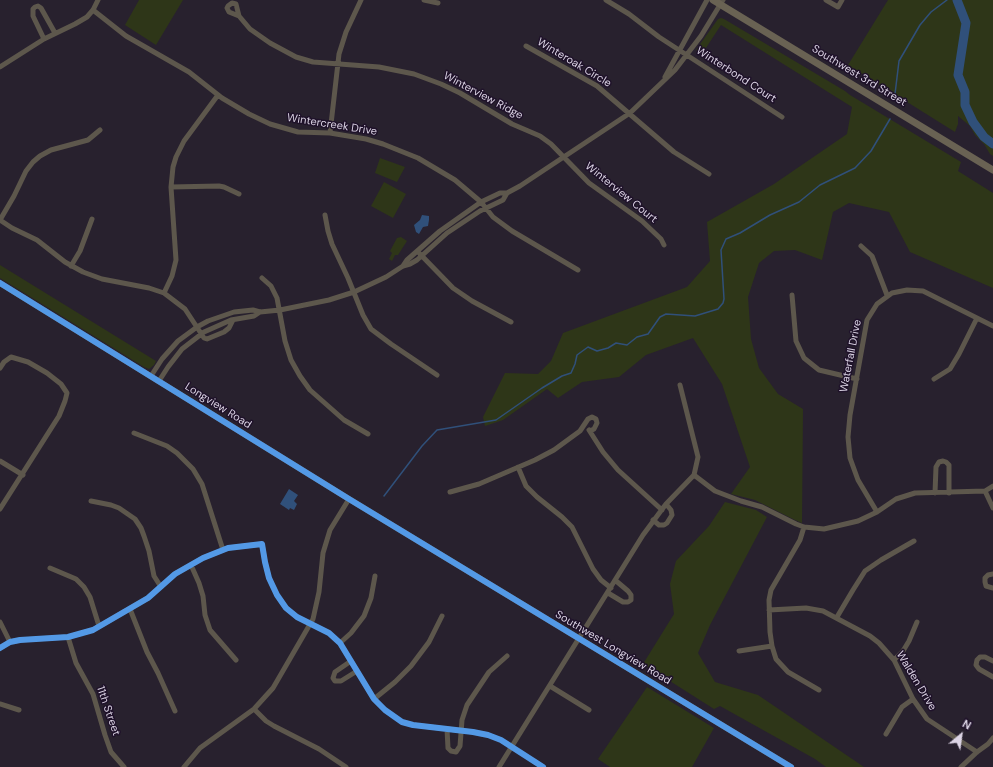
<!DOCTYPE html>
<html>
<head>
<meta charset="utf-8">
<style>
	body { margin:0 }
	#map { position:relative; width:993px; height:767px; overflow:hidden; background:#28212e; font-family:"DM Sans",sans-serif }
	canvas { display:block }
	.north { position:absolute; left:941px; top:715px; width:40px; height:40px; -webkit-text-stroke:3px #1f122a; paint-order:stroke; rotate:29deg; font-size:11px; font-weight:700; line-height:16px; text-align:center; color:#dcd4e5 }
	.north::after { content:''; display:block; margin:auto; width:14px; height:18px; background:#dcd4e5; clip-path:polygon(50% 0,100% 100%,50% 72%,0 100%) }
</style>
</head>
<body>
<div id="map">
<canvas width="993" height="767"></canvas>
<div class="north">N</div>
</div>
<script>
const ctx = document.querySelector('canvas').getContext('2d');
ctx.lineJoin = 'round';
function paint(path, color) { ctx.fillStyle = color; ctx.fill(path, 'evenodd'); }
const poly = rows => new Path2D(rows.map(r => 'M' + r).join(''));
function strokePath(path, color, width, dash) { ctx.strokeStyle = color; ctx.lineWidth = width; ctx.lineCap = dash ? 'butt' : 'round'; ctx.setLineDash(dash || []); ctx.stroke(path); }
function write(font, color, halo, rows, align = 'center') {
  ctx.font = font + ' "DM Sans",sans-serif'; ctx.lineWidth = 3; ctx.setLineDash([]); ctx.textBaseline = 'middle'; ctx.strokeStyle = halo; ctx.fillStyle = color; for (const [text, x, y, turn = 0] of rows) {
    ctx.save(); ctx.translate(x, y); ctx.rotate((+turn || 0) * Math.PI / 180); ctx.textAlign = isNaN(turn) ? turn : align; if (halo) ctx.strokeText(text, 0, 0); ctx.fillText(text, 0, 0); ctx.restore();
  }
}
const green = poly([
	[139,0,183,0,156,45,125,25],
	[888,0,993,0,993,156,990,154,984,144,975,135,970,126,958,116,958,124,955,132,848,65],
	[721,18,724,19,845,91,850,95,961,162,958,171,993,193,993,288,910,252,889,212,849,203,833,212,822,260,795,250,774,251,759,263,748,297,751,339,759,368,778,394,803,409,802,523,795,520,755,500,731,494,750,467,722,384,693,338,646,355,619,377,582,382,558,398,547,389,503,420,485,426,483,417,505,373,538,374,551,361,563,333,687,287,710,261,707,222,774,184,847,134,852,107,721,25,702,54,696,50,718,19],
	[380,158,405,167,397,182,375,173],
	[384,182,406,194,393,218,371,206],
	[401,237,407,241,398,255,395,255,392,261,389,259,392,253,390,251,397,238],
	[0,265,156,361,154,365,149,369,144,367,0,278],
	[725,502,756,510,767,517,710,625,698,653,715,682,758,695,864,767,826,767,815,759,720,706,714,709,643,664,674,614,670,584,676,561,709,526],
	[647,687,714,728,692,767,610,767,598,759]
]);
const water = poly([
	[422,215,429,216,429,220,428,226,423,227,419,234,416,232,414,225,420,220],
	[289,489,298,495,294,501,297,504,294,510,290,508,289,510,280,504]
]);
const stream = poly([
	[895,94,899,61,920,25,931,12,947,0],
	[384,496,422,446,437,430,496,420,542,388,562,376,571,373,575,364,577,355,588,347,597,351,608,348,616,343,627,345,637,337,648,334,660,317,666,314,695,316,718,309,723,303,724,299,721,250,726,239,740,233,770,215,799,202,820,185,855,168,871,151,890,119]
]);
const river = poly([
	[957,0,966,23,958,75,965,92,965,105,973,122,984,137,993,144]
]);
const minor = poly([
	[424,0,438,3],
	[606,0,629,14,659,37,782,117],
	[826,0,838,7,842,0],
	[93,10,126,36,189,72,222,98,249,114,270,124,298,132,330,133,366,139,383,144,418,158,455,180,481,202,493,217,512,231,578,270],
	[239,16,229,12,227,8,228,6,232,3,236,4,239,16,250,29,270,43,296,57,313,62,379,67,414,74,441,84,460,93,512,124,540,136,551,144,589,183,642,221,661,239,664,245],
	[44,39,33,16,33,9,35,7,38,6,41,8,55,33],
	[526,46,597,86,674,152,709,174],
	[0,67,44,39,75,24,87,17,93,10,98,0],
	[665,77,707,0],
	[330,133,339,54,346,32,361,0],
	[171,187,219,186,224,187,239,194],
	[325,215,328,231,332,244,348,278,363,315,371,329,391,344,437,375],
	[0,220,12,228,37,240,65,262,83,272,102,279,149,288,164,293,185,309,204,338,207,339,224,332,229,328,233,320],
	[0,220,14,196,26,171,33,162,40,156,51,150,88,140,100,130],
	[861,246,872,256,887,295],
	[420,254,453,288,472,301,511,322],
	[71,266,80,251,92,219],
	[403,266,407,260,440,231,481,202,500,193,507,193,520,186,630,113,675,70,701,36,723,0],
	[262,278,271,286,277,298,285,341,291,360,300,376,310,390,344,420,368,434],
	[164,293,172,276,176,260,171,187,173,167,176,157,184,141,218,95],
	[792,295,796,341,804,358,819,370,857,379],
	[0,368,4,362,11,357,28,362,47,373,61,384,67,393,65,401,59,416,0,509],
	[151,376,162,359,178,341,197,327,208,321,234,312,253,310,260,312,280,310,329,300,354,292,386,277,403,266,410,264,417,260,447,233,480,211,503,200,507,193],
	[934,379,950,369,959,354,977,318],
	[159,381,168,367,182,349,204,332,231,320,254,316,260,312],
	[589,430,603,452,618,470,662,510],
	[134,433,167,446,177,453,193,469,202,484,223,550],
	[0,461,23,475],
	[518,467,526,486,537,497,562,517,572,527,593,569,601,580,611,588],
	[694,475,715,491,741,501,762,507,796,524,804,527,824,529,858,521,877,512,896,499,915,493,985,491,993,486],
	[985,491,993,508],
	[450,492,479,484,535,460,554,450,580,431,588,419,592,417,596,419,597,423,594,429,590,431],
	[935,493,936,467,939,462,943,461,946,462,949,465,949,493],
	[91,501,111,505,119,508,135,519,141,528,144,536,149,551,154,576,161,587],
	[877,512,858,480,850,458,848,437,850,415,867,320,877,304,892,293,907,290,923,291,993,326],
	[653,520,659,525,664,525,667,523,672,515,671,510,666,504],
	[804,527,800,540,771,590,769,600,770,632,772,646,776,659,788,672,819,690],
	[191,565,199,583,203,596,205,615,210,630,236,660],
	[50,568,76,579,84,587,90,597,99,626],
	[993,574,988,575,985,578,985,582,986,586,993,588],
	[608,593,623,602,628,602,631,600,631,595,628,591,615,580],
	[130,609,147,652,158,673,175,711],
	[769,610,806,608,823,611,870,636,879,643,894,660,913,699,927,719,977,752],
	[837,617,853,590,865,571,881,560,914,541],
	[0,622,10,642],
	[68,637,76,663,93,694,105,735,111,752,124,767],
	[340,643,351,633,364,616,371,598,375,576],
	[0,648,10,642,20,640,68,637,93,630,148,598,175,574,203,558,228,548,262,544,265,562,269,578,277,595,286,608,297,617,329,633,340,643,374,699,385,710,402,722,413,725,473,732,488,735,501,740,543,767],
	[739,651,772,646],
	[894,660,903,651,909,641,917,622],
	[351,661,335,672,333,678,335,681,341,681,357,671],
	[993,661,985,657,980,657,977,660,976,665,979,669,993,677],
	[550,686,589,710],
	[374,699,395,682,411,666,429,642,442,616],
	[0,704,19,710],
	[254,709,266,721,274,726,319,749,346,767],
	[447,729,448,748,451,751,456,752,460,746,462,720,467,705,489,672,507,656],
	[886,734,902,707,913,699],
	[184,767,200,748,254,709,273,688,313,619,319,592,323,553,330,530,349,499],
	[499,767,643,535,666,504,694,475,698,457,680,385],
	[961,767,977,752,988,744,993,738]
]);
const tertiary = poly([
	[0,283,349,499,791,767]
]);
const secondary = poly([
	[713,0,993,170]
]);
const cycleway = poly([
	[0,283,349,499,791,767],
	[0,648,10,642,20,640,68,637,93,630,148,598,175,574,203,558,228,548,262,544,265,562,269,578,277,595,286,608,297,617,329,633,340,643,374,699,385,710,402,722,413,725,473,732,488,735,501,740,543,767]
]);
const streetNames = [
	["Winteroak Circle",574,63,31],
	["Winterbond Court",736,75,33],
	["Southwest 3rd Street",859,76,31],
	["Winterview Ridge",483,96,28],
	["Wintercreek Drive",332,125,9],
	["Winterview Court",621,193,39],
	["Waterfall Drive",851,356,-79],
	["Longview Road",218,406,32],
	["Southwest Longview Road",613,648,31],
	["Walden Drive",916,681,59],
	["11th Street",108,711,71]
];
paint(green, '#2e3618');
paint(water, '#30507a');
strokePath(stream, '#30507a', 1.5);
strokePath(river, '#30507a', 9);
strokePath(minor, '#5d574c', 5);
strokePath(tertiary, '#5d574c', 6);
strokePath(secondary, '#696253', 7);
strokePath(cycleway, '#5399e6', 6);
write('11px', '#dcd4e5', '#1f122a', streetNames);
</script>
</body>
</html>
